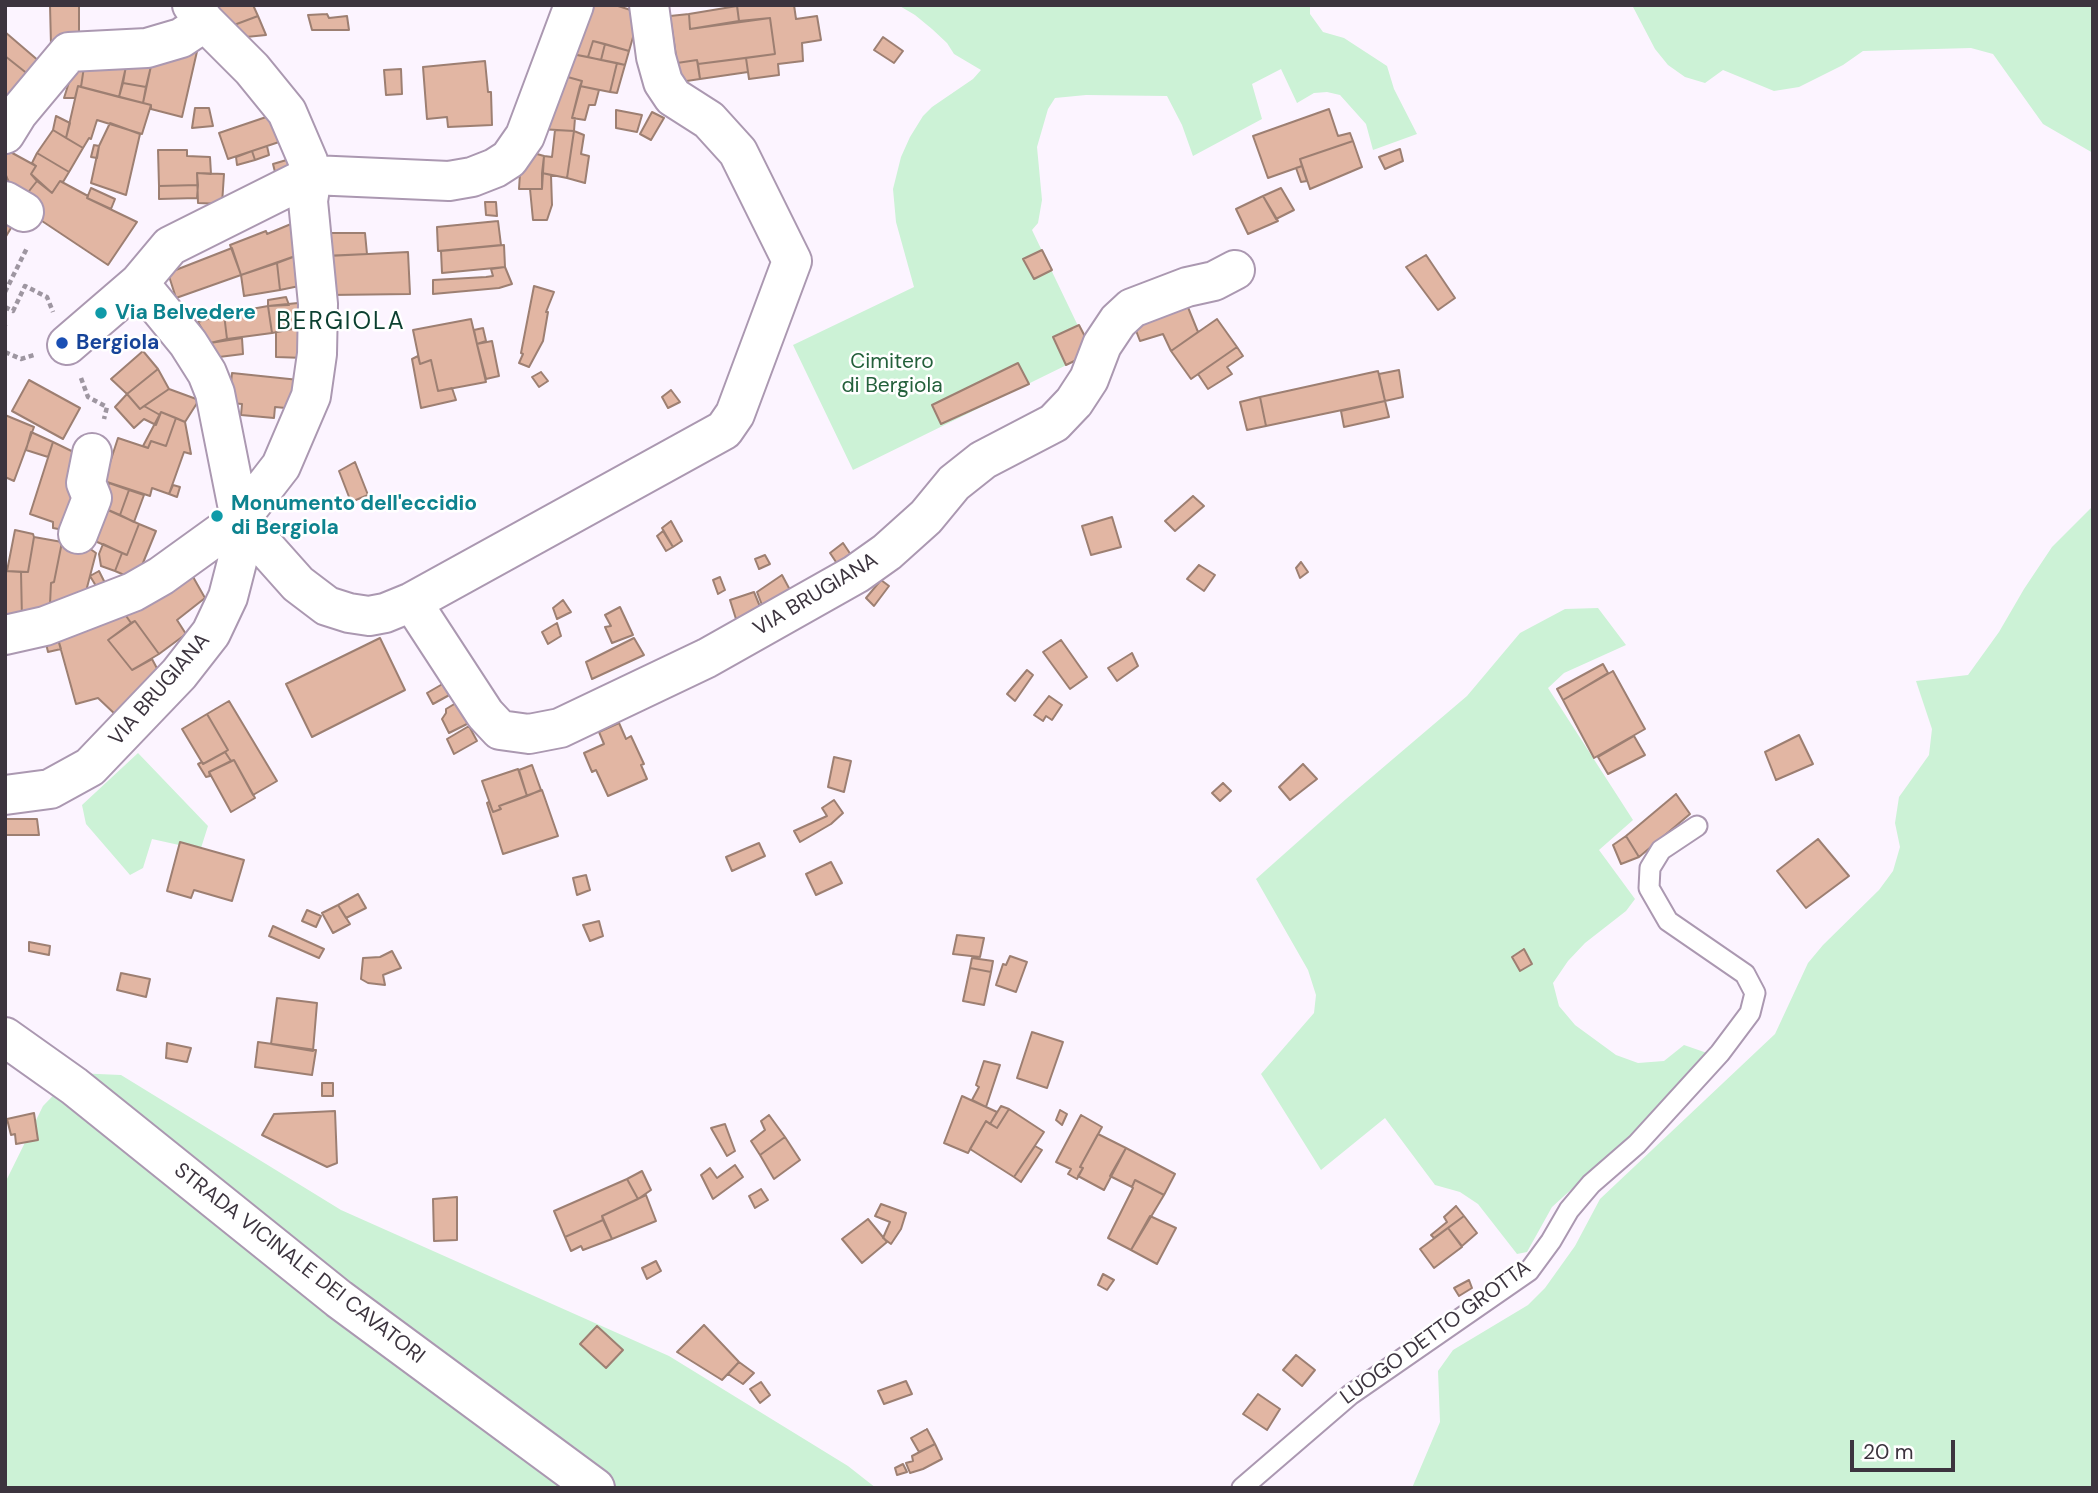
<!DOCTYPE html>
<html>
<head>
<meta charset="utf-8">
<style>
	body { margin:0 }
	#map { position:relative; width:2098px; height:1493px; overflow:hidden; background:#fcf4ff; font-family:"DM Sans",sans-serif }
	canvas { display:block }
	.frame { position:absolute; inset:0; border:7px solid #3c343e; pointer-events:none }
	.scale { position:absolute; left:1850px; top:1440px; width:105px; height:32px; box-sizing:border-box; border:4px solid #3c343e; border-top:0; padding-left:9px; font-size:21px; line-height:24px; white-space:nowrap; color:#3c343e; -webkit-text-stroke:5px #fff; paint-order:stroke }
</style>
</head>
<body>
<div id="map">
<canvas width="2098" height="1493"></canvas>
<div class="frame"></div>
<div class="scale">20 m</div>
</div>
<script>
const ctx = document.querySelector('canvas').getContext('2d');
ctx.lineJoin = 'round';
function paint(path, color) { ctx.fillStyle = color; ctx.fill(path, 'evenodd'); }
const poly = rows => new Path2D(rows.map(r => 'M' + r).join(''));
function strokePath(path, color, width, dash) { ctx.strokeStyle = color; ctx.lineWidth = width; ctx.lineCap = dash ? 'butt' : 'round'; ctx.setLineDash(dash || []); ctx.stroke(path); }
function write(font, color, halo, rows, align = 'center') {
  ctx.font = font + ' "DM Sans",sans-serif'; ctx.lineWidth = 5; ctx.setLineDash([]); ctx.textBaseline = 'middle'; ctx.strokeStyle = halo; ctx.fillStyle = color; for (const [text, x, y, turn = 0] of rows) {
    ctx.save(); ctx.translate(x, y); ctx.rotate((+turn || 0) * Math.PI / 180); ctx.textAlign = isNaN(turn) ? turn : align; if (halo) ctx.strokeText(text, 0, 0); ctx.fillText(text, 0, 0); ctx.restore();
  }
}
const green = poly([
	[898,5,1310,5,1310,14,1323,32,1344,38,1387,66,1394,89,1417,134,1373,150,1366,124,1340,95,1327,92,1314,93,1297,103,1281,69,1252,84,1262,119,1193,156,1182,125,1167,96,1086,95,1055,98,1048,109,1037,147,1042,200,1038,223,1032,230,1091,353,853,470,793,345,914,287,896,222,893,189,901,157,910,137,923,116,932,107,973,79,981,70,954,54,947,43,932,29,915,15],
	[1632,5,2093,5,2093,153,2043,124,1993,54,1971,48,1863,51,1843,65,1799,87,1774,91,1723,70,1705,83,1685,77,1668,65,1655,49],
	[2093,506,2093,1488,1412,1488,1440,1422,1438,1371,1453,1350,1528,1305,1545,1288,1575,1246,1600,1199,1775,1034,1808,963,1823,945,1879,890,1893,871,1900,847,1895,823,1899,797,1929,755,1932,729,1916,681,1968,675,1999,632,2024,589,2052,547],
	[1598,608,1626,645,1564,673,1548,688,1633,820,1599,850,1635,899,1626,911,1585,943,1568,961,1553,983,1559,1006,1575,1025,1616,1055,1638,1063,1664,1061,1684,1045,1707,1053,1664,1105,1552,1207,1527,1252,1517,1254,1478,1204,1460,1192,1435,1185,1385,1118,1321,1170,1261,1074,1314,1013,1316,995,1308,970,1256,879,1346,799,1467,696,1520,633,1565,609],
	[138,753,208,826,201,848,181,842,179,845,152,839,143,868,130,875,86,824,82,805],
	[75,1073,121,1075,341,1210,669,1356,848,1466,876,1488,5,1488,5,1183,43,1106]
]);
const building = poly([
	[50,5,79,5,79,46,51,45,50,5],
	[204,5,253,5,258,16,226,28,204,5],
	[590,5,615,5,640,13,629,51,593,41,588,57,572,54,590,5],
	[794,5,796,19,817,16,821,40,802,43,803,61,778,64,779,75,749,79,746,58,775,54,770,18,739,21,737,5,794,5],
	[737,6,739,21,690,29,689,14,737,6],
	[327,14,329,18,347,16,349,30,312,30,308,15,327,14],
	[689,14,690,29,770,18,775,54,698,64,697,60,677,63,670,16,689,14],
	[258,16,266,35,236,38,226,28,258,16],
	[5,32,40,62,29,75,5,56,5,32],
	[883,37,903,51,894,63,874,50,883,37],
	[593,41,605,44,601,60,588,57,593,41],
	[605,44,629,51,625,65,601,60,605,44],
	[198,47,182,117,151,109,151,105,143,103,151,66,198,47],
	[572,54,617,63,610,92,580,86,582,81,557,74,572,54],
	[5,56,29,75,5,101,5,56],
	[128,58,119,97,81,87,85,60,128,58],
	[746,58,748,72,700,79,698,64,746,58],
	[76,60,85,60,81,87,78,86,75,98,64,98,76,60],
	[127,60,151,66,146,87,123,83,127,60],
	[697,60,700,79,680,82,677,63,697,60],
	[485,61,488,92,491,92,492,125,448,127,447,117,427,119,423,67,485,61],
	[617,63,625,65,617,93,610,92,617,63],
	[401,69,402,94,386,95,384,70,401,69],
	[557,74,582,81,572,118,575,118,574,131,540,129,557,74],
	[123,83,146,87,143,103,119,97,123,83],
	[78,86,151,105,142,134,97,120,91,139,89,138,83,148,66,138,78,86],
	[580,86,599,90,595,105,589,105,585,120,572,118,580,86],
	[195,108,209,108,213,126,192,128,195,108],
	[1329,109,1338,136,1350,133,1353,141,1300,159,1302,166,1268,178,1253,136,1329,109],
	[616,110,642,115,637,132,616,128,616,110],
	[652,112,664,118,651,140,640,134,652,112],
	[278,113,288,139,228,159,219,133,278,113],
	[56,116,70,123,66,138,53,130,56,116],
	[110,123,140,134,126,195,91,183,99,146,110,123],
	[53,130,83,148,69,172,37,153,53,130],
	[555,130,574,131,567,178,542,173,544,156,552,157,555,130],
	[574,131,584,135,581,154,589,156,585,183,567,178,574,131],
	[1353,141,1362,167,1310,189,1300,159,1353,141],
	[94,145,99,146,97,158,91,157,94,145],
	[267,146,269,155,255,160,252,151,267,146],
	[5,149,36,166,31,174,37,181,18,205,5,173,5,149],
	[1400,149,1403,161,1385,169,1379,157,1400,149],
	[158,150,187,150,187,156,210,157,211,174,197,173,198,185,159,186,158,150],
	[252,151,255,160,237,165,236,157,252,151],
	[530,152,544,156,542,189,519,189,521,157,530,152],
	[37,153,69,172,63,182,60,181,52,193,31,174,36,166,32,163,37,153],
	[290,159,295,174,277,180,273,164,290,159],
	[1302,166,1307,181,1301,182,1296,168,1302,166],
	[197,173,224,174,222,204,198,203,197,173],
	[542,173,551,175,552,205,547,220,533,220,530,189,542,189,542,173],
	[37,181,52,193,60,181,88,196,87,198,137,222,108,265,18,205,37,181],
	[198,185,197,198,159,199,159,186,198,185],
	[91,188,115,199,111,209,87,198,91,188],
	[1281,188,1294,210,1276,219,1263,196,1281,188],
	[1263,196,1278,221,1248,234,1236,209,1263,196],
	[485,202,496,202,497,216,486,215,485,202],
	[5,209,17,218,5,238,5,209],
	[498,221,501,245,438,251,437,227,498,221],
	[291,224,301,254,241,275,230,245,266,231,267,234,291,224],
	[322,233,365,233,367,254,323,256,322,233],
	[504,245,505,267,442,273,441,251,504,245],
	[232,248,241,275,176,298,168,273,232,248],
	[1042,250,1052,270,1034,279,1023,259,1042,250],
	[408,252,410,294,329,295,328,256,408,252],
	[301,254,304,285,280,290,277,263,301,254],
	[1426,255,1455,298,1438,310,1406,267,1426,255],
	[277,263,280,290,244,296,241,275,277,263],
	[505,267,512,284,499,288,433,294,433,280,486,277,493,276,491,269,505,267],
	[534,286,554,292,546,312,548,312,543,341,529,367,519,363,523,354,521,353,534,286],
	[1183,295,1198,332,1171,351,1163,334,1140,341,1130,315,1183,295],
	[286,297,289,305,268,306,268,300,286,297],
	[308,302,308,326,272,333,268,306,308,302],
	[268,306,272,333,227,339,224,314,268,306],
	[224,314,227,339,210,343,198,322,224,314],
	[471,319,486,382,438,391,431,360,420,364,413,330,471,319],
	[1217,319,1237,347,1191,379,1171,351,1217,319],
	[1079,325,1093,352,1066,365,1053,337,1079,325],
	[308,326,305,358,276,357,276,332,308,326],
	[483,328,486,341,477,344,474,330,483,328],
	[242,338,243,354,219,357,210,343,242,338],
	[492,341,499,376,486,379,477,344,492,341],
	[1237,347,1243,356,1227,367,1232,374,1208,389,1198,374,1237,347],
	[143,351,158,369,127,394,111,379,143,351],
	[418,356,420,364,431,360,438,391,452,388,456,400,421,408,412,359,418,356],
	[1018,363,1029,384,941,424,932,405,1018,363],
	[158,369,169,389,140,409,127,394,158,369],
	[1399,370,1403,397,1385,401,1379,374,1399,370],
	[1378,371,1385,401,1266,426,1260,397,1378,371],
	[541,372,548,381,539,387,532,377,541,372],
	[232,373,299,380,296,409,275,407,274,418,241,415,242,404,229,403,232,373],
	[29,380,80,408,63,439,12,411,29,380],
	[169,389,199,400,185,422,161,412,160,415,144,406,169,389],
	[671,390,680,402,668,408,662,397,671,390],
	[127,394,140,409,144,406,160,415,156,425,144,419,134,428,115,407,127,394],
	[1260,397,1266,426,1247,430,1240,402,1260,397],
	[1385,401,1389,417,1344,427,1341,411,1385,401],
	[161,412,176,418,166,446,151,441,148,448,143,446,161,412],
	[5,415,34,427,14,481,5,477,5,415],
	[176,418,185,422,191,454,184,452,169,494,152,488,150,496,104,481,118,438,148,448,151,441,166,446,176,418],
	[31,432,53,442,48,457,26,450,31,432],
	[53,442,88,459,69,531,53,528,53,522,30,514,53,442],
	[355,462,368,495,351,502,339,471,355,462],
	[109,483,129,490,120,515,99,506,109,483],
	[173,485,180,487,177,497,169,494,173,485],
	[129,490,144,495,134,522,120,515,129,490],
	[1193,496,1204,506,1175,531,1165,521,1193,496],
	[99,506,139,524,127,555,88,538,99,506],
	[1112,517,1121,547,1091,555,1082,526,1112,517],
	[671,521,682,541,673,547,662,528,671,521],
	[139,524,156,531,136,580,115,571,122,553,127,555,139,524],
	[15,530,33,534,34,537,28,572,7,571,15,530],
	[663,531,673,547,666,551,657,536,663,531],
	[34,537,62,542,54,582,51,583,50,604,22,619,21,572,28,572,34,537],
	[79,541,96,553,84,599,50,604,51,583,54,582,62,542,79,541],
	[843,543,853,558,840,568,830,553,843,543],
	[103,544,122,553,115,571,101,566,99,554,103,544],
	[765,555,770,564,759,569,755,559,765,555],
	[1301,562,1308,572,1300,578,1296,568,1301,562],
	[1199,565,1215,575,1204,591,1187,579,1199,565],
	[188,568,205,598,177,620,186,634,159,654,135,621,131,623,122,610,188,568],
	[5,571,21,572,22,619,5,620,5,571],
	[99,571,110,593,102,596,90,576,99,571],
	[782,575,790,590,762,605,757,592,782,575],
	[720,577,725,590,718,594,713,580,720,577],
	[881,580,889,586,874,606,866,598,881,580],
	[754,592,761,609,736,619,730,600,754,592],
	[563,600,571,612,557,619,553,608,563,600],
	[620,607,633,635,612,643,605,627,611,626,605,615,620,607],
	[122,610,131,623,108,640,132,670,152,659,160,674,117,716,98,698,76,704,56,632,122,610],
	[135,621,159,654,132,670,108,640,135,621],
	[557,623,561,636,548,644,542,632,557,623],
	[56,632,61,649,48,652,44,635,56,632],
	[380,638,405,690,312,737,286,684,380,638],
	[634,638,644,655,592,679,586,662,634,638],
	[1061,640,1087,677,1070,689,1043,652,1061,640],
	[1132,653,1138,666,1117,681,1108,668,1132,653],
	[1603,664,1608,673,1563,700,1557,689,1603,664],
	[1027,670,1033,675,1015,701,1007,694,1027,670],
	[1613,671,1645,729,1594,758,1563,700,1613,671],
	[446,682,453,693,433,704,427,693,446,682],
	[1049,696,1062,705,1052,720,1046,716,1043,721,1034,715,1049,696],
	[466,697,479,718,449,733,442,719,446,713,446,709,466,697],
	[229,701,277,781,253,795,234,760,231,761,225,752,228,750,207,714,229,701],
	[207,714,228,750,203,764,182,729,207,714],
	[619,723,626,739,631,736,644,764,641,765,647,779,608,796,596,770,592,772,584,753,604,744,599,732,619,723],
	[469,726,477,741,454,754,447,739,469,726],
	[1799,735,1813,764,1776,780,1765,752,1799,735],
	[1634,736,1645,755,1608,774,1598,757,1634,736],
	[225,752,231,761,209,772,210,776,206,777,198,764,202,762,203,764,225,752],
	[834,757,851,761,844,792,828,787,834,757],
	[234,760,255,798,231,812,209,772,234,760],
	[1303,764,1317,779,1290,800,1279,787,1303,764],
	[532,765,541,790,527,796,519,770,532,765],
	[518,769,527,796,499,806,501,809,493,812,482,781,518,769],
	[1223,783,1231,791,1220,801,1212,793,1223,783],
	[542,790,558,836,503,854,487,803,489,802,493,812,501,809,499,806,542,790],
	[1676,794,1690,814,1639,857,1626,836,1676,794],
	[834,800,843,813,831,824,800,842,794,831,827,816,822,808,834,800],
	[5,819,37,819,39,835,5,835,5,819],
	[1626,836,1639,857,1621,864,1613,845,1626,836],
	[1818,839,1849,876,1806,908,1777,871,1818,839],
	[180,842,244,860,232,901,194,890,191,898,167,891,180,842],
	[759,843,765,856,732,871,726,857,759,843],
	[831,862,842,883,816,895,806,874,831,862],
	[586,875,590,890,577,895,573,878,586,875],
	[358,894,366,908,346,918,338,905,358,894],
	[338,905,350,924,333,933,322,913,338,905],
	[307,910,321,916,316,927,302,921,307,910],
	[599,921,603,936,590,941,583,925,599,921],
	[273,926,324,949,319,958,269,936,273,926],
	[957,935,984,938,980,957,953,954,957,935],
	[29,942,50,946,49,955,29,951,29,942],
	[1524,949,1532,964,1520,971,1512,957,1524,949],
	[392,951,401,968,383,975,385,985,368,983,361,979,363,958,380,957,392,951],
	[1010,956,1027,962,1016,992,996,985,1003,964,1006,965,1010,956],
	[972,958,993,961,991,972,970,968,972,958],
	[970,968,991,972,984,1005,963,1001,970,968],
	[121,973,150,979,146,997,117,990,121,973],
	[277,998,317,1003,313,1051,271,1044,277,998],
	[1032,1032,1063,1042,1047,1088,1017,1078,1032,1032],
	[258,1042,316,1050,312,1075,255,1067,258,1042],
	[167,1043,191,1048,187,1062,166,1058,167,1043],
	[984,1061,1000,1065,986,1107,972,1100,979,1087,976,1085,984,1061],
	[322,1083,333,1083,333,1096,322,1096,322,1083],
	[962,1096,997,1112,990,1124,986,1121,968,1153,944,1143,962,1096],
	[1001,1106,1009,1109,997,1128,990,1124,1001,1106],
	[1009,1109,1044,1132,1014,1177,970,1149,986,1121,997,1128,1009,1109],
	[1060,1110,1067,1114,1062,1125,1056,1120,1060,1110],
	[335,1111,337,1163,327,1167,262,1135,274,1114,335,1111],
	[34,1113,38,1140,16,1144,15,1134,11,1135,7,1119,34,1113],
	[769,1115,785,1137,760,1155,751,1141,765,1130,761,1121,769,1115],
	[1081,1115,1102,1127,1080,1167,1083,1168,1077,1179,1068,1174,1071,1169,1056,1162,1081,1115],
	[725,1124,735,1151,727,1156,711,1128,725,1124],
	[1098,1134,1126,1148,1104,1190,1078,1176,1083,1168,1080,1167,1098,1134],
	[785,1137,800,1160,774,1179,760,1155,785,1137],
	[1035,1146,1042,1150,1021,1182,1014,1177,1035,1146],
	[1126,1148,1175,1174,1164,1195,1135,1180,1132,1187,1110,1176,1126,1148],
	[735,1165,743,1177,713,1199,701,1175,710,1168,717,1178,735,1165],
	[642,1171,651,1190,638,1199,627,1179,642,1171],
	[627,1179,638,1199,602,1216,603,1220,565,1237,554,1211,627,1179],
	[1135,1180,1164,1195,1131,1250,1108,1238,1133,1188,1132,1187,1135,1180],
	[761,1189,768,1200,755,1208,749,1196,761,1189],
	[646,1195,656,1221,612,1239,602,1216,646,1195],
	[457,1197,457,1240,434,1241,433,1199,457,1197],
	[881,1204,906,1213,901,1229,891,1244,883,1238,890,1222,875,1216,881,1204],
	[1456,1206,1464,1216,1434,1238,1431,1235,1447,1222,1444,1217,1456,1206],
	[1150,1216,1176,1228,1157,1264,1131,1250,1150,1216],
	[1464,1216,1477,1233,1462,1246,1448,1228,1464,1216],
	[868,1219,887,1242,862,1263,842,1239,868,1219],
	[603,1220,612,1239,583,1250,581,1246,571,1251,565,1237,603,1220],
	[1448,1228,1462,1247,1434,1268,1420,1249,1448,1228],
	[656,1261,661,1271,647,1279,642,1268,656,1261],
	[1103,1274,1114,1280,1107,1290,1098,1285,1103,1274],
	[1469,1280,1472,1288,1459,1296,1454,1288,1469,1280],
	[704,1325,739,1362,722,1380,677,1352,704,1325],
	[597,1326,623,1350,606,1368,580,1344,597,1326],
	[1296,1355,1315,1370,1302,1386,1283,1370,1296,1355],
	[739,1362,754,1373,743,1384,728,1374,739,1362],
	[906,1381,912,1394,884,1404,878,1391,906,1381],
	[761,1382,770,1395,760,1403,750,1389,761,1382],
	[1258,1394,1280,1409,1267,1430,1243,1414,1258,1394],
	[927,1429,935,1444,919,1452,911,1438,927,1429],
	[935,1444,942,1459,923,1469,910,1473,906,1463,913,1461,912,1456,935,1444],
	[903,1464,907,1472,897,1475,895,1468,903,1464]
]);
const path = poly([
	[5,292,27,248],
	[5,307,13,311,25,286,47,297,53,312],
	[5,325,5,326],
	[5,352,21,359,34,355],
	[81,378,88,397,107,407,104,419]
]);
const service = poly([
	[1242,1488,1350,1395,1529,1271,1551,1241,1569,1210,1591,1184,1637,1144,1720,1053,1750,1013,1755,993,1745,974,1668,921,1649,888,1650,868,1661,850,1697,826]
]);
const minor = poly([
	[5,134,18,113,69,52,147,48,181,38,205,22],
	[5,201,24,212],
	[67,345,139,283,170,246,312,175,449,181,472,177,495,168,509,159,525,136,574,5],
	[240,519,298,584,327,606,349,613,369,616,385,613,412,602,724,430,735,414,792,261,738,152,709,120,673,97,663,82,656,57,649,5],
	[78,534,92,498,86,483,92,453],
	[412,602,485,714,500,730,529,734,560,728,707,658,856,574,887,552,926,517,954,483,983,460,1054,423,1074,402,1089,379,1102,345,1118,321,1132,308,1187,287,1214,281,1235,270],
	[5,635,45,626,133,592,161,576,240,519,281,466,311,396,317,354,318,304,308,201,312,175,308,161,287,112,252,69,205,22,192,5],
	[5,795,50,789,90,767,179,674,211,633,228,597,237,562,240,519,215,393,207,373,188,343,139,283],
	[5,1037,74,1086,339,1299,595,1488]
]);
const markers = [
	[101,313,7,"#0f9aa8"],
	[62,343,7,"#1a4fb4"],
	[217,516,7,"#0f9aa8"]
];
const cultureNames = [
	["Via Belvedere",115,313],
	["Monumento dell'eccidio",231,504],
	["di Bergiola",231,528]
];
const transitNames = [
	["Bergiola",76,343]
];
const parkNames = [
	["Cimitero",892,362],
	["di Bergiola",892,386]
];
const streetNames = [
	["VIA BRUGIANA",816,595,-31],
	["VIA BRUGIANA",160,690,-49],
	["STRADA VICINALE DEI CAVATORI",299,1264,38],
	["LUOGO DETTO GROTTA",1436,1333,-36]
];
const quarterNames = [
	["BERGIOLA",341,323]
];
paint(green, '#ccf2d6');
paint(building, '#e2b6a3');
strokePath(building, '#9d7f72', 2);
strokePath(service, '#ab98b1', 23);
strokePath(minor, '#ab98b1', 42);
strokePath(path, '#9e96a1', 4.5, [5, 3.5]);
strokePath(service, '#fff', 19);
strokePath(minor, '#fff', 38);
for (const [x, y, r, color] of markers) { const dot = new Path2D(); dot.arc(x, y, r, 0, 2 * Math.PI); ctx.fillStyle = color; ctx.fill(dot); strokePath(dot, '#fff', 2.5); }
write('bold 21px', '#0d838f', '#fff', cultureNames, 'left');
write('bold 21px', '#164399', '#fff', transitNames, 'left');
write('21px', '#24603b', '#fff', parkNames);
write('21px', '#3c343e', '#fff', streetNames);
ctx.letterSpacing = '2px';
write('24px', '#0b3f30', '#fff', quarterNames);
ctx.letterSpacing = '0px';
</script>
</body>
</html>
